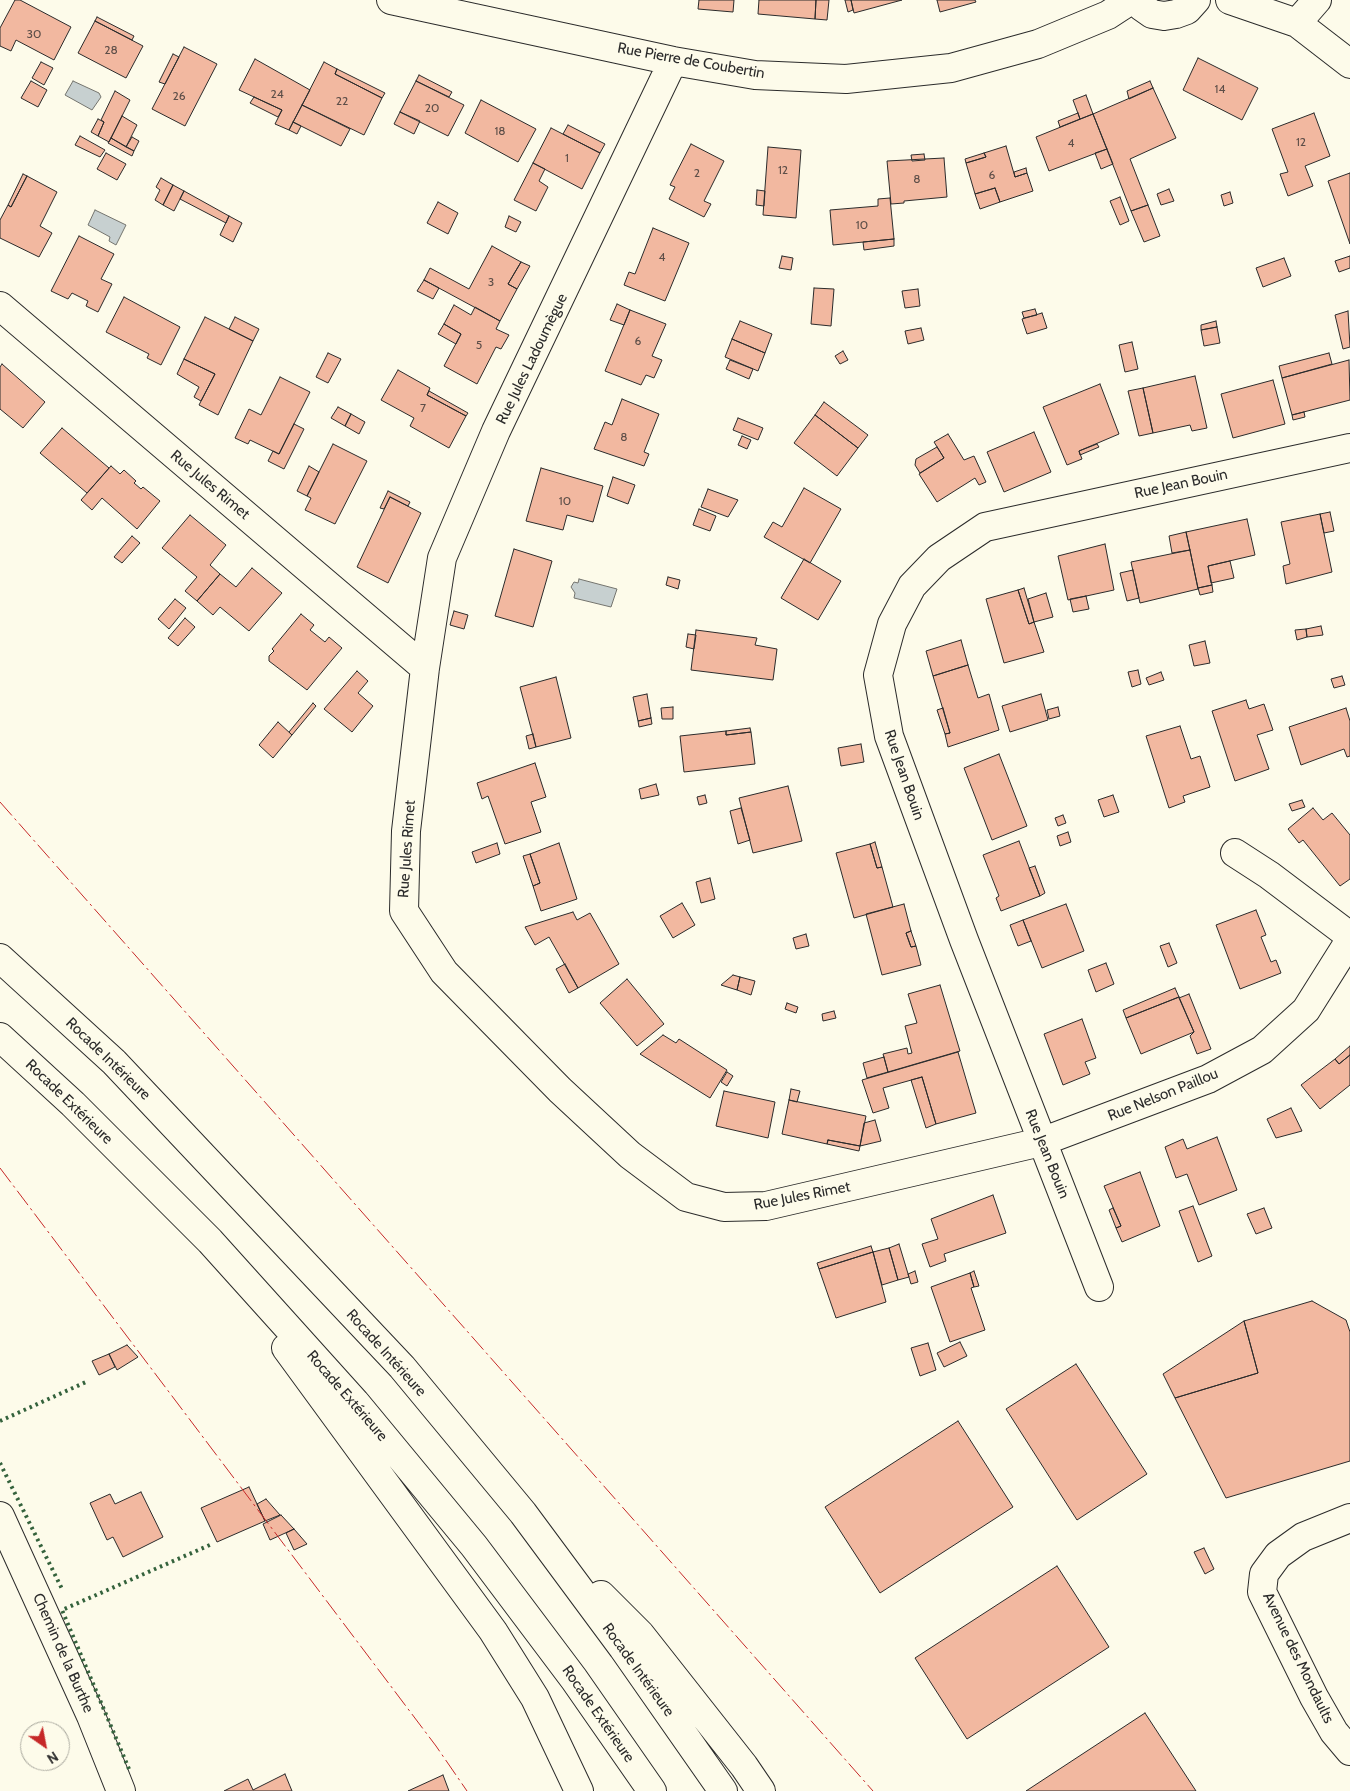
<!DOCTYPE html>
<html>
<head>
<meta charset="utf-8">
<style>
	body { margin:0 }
	#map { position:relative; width:1350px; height:1791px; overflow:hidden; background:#fdfbea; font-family:Cabin,sans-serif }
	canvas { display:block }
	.north { position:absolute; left:20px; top:1721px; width:50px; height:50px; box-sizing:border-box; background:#fdfbea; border:1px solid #a9a89e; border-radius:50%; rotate:147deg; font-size:14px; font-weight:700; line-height:20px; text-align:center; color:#2b2b2b }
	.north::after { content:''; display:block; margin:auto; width:18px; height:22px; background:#c62828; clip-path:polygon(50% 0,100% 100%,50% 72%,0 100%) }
</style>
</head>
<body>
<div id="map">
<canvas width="1350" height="1791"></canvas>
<div class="north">N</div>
</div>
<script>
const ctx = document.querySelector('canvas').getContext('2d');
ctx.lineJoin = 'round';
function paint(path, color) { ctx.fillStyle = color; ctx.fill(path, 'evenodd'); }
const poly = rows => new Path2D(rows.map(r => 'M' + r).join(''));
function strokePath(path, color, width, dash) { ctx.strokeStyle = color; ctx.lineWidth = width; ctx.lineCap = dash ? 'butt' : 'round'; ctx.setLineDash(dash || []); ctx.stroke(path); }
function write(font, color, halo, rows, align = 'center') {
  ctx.font = font + ' Cabin,sans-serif'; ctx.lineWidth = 4; ctx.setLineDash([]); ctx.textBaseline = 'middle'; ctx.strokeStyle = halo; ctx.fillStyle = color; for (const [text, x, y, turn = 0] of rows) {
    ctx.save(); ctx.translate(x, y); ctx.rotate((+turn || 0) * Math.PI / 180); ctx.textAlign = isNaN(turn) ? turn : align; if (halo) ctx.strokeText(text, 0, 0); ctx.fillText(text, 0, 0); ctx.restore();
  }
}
const water = poly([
	[73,81,99,93,101,97,92,110,65,95,73,81],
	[95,210,126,225,116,245,109,241,110,237,88,225,95,210],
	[579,579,617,589,611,607,574,598,575,593,571,587,574,582,578,583,579,579]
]);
const building = poly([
	[15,0,20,0,71,27,54,60,16,40,11,51,0,46,0,28,15,0],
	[699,0,734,0,733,12,698,9,699,0],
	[759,0,816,0,815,19,758,14,759,0],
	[816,0,829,0,827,20,815,19,816,0],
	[845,0,851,0,853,10,848,12,845,0],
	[851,0,902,0,854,13,851,0],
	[937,0,975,0,976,2,940,12,937,0],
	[97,17,134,36,132,40,95,21,97,17],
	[95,21,143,46,126,78,78,53,95,21],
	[184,47,217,64,185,126,152,109,184,47],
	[173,54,179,57,165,84,159,82,173,54],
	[1198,58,1258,88,1242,120,1183,90,1198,58],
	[255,59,310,90,289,130,275,124,282,110,239,90,255,59],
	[41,62,53,68,44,85,32,78,41,62],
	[324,62,337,69,335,74,382,98,364,135,302,105,324,62],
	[337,69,385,93,382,98,335,74,337,69],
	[419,75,452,92,449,97,416,81,419,75],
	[31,81,47,90,38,107,21,98,31,81],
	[416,81,464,105,448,136,400,112,416,81],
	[1150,81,1153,88,1129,99,1127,91,1150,81],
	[1153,88,1176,138,1130,159,1148,205,1131,211,1093,114,1153,88],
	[115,91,130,100,109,142,98,136,104,122,101,120,115,91],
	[1086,95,1093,114,1080,119,1073,100,1086,95],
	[254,97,282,110,278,117,250,103,254,97],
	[481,100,536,129,518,162,465,133,481,100],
	[302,105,350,129,341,146,293,122,302,105],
	[400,112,420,121,414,134,394,124,400,112],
	[1078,113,1080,119,1060,127,1058,121,1078,113],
	[1314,113,1330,156,1305,166,1313,186,1288,196,1280,174,1288,172,1272,129,1314,113],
	[1093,114,1107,149,1049,171,1036,137,1093,114],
	[122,116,137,125,126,147,111,138,122,116],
	[98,119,104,122,98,136,91,132,98,119],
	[293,122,301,126,297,134,289,130,293,122],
	[568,125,605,144,600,153,563,134,568,125],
	[551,128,600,153,582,189,533,163,551,128],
	[80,136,105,150,100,157,75,145,80,136],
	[132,137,139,141,134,151,126,147,132,137],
	[111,138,134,151,132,156,108,143,111,138],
	[691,144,724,161,704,201,711,204,704,217,669,199,675,187,670,185,691,144],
	[1006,146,1015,177,1027,173,1033,191,1000,202,995,188,975,194,966,163,986,157,984,153,1006,146],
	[768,147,801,150,796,218,763,215,768,147],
	[1107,149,1113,164,1101,169,1095,153,1107,149],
	[106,153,126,164,117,180,97,169,106,153],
	[984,153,986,157,966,163,965,159,984,153],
	[924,154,925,160,912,161,911,155,924,154],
	[944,158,947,197,904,201,904,203,891,204,887,161,944,158],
	[533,163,545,169,539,181,548,187,536,211,514,200,533,163],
	[1026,168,1027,173,1015,177,1014,172,1026,168],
	[1350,173,1350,244,1328,181,1350,173],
	[23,174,27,176,11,207,8,205,23,174],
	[27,176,57,192,40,226,52,233,39,257,0,238,0,220,8,205,11,207,27,176],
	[161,178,173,185,163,205,155,200,160,190,156,187,161,178],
	[173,185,184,191,174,211,163,205,173,185],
	[995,188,1000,202,980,209,975,194,995,188],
	[1169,189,1174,201,1161,205,1157,194,1169,189],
	[757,190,765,191,764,206,756,205,757,190],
	[184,191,229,216,226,223,180,199,184,191],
	[1230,192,1233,203,1224,206,1221,195,1230,192],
	[1120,197,1129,221,1120,225,1110,201,1120,197],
	[890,198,894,239,833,245,830,210,878,206,878,199,890,198],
	[438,202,458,213,448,234,427,223,438,202],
	[1148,205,1160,236,1144,242,1131,211,1148,205],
	[229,216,242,223,233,242,220,235,229,216],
	[509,216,521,222,516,232,505,227,509,216],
	[653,228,689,243,665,301,624,285,629,272,635,274,653,228],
	[79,236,114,254,101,279,112,284,98,312,86,306,88,301,72,293,68,299,51,291,79,236],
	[894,239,894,246,864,250,863,242,894,239],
	[492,246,521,262,508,284,517,289,500,321,424,280,430,268,469,289,492,246],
	[782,256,793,258,791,270,779,268,782,256],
	[1350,256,1350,268,1339,272,1335,261,1350,256],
	[1284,258,1291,276,1263,287,1256,268,1284,258],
	[521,262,530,266,517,289,508,284,521,262],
	[424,280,439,288,433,299,417,291,424,280],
	[814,288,834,289,831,326,811,324,814,288],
	[918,289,920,306,905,308,902,291,918,289],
	[124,297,180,327,161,365,147,358,149,354,106,332,124,297],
	[617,304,630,310,624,325,610,320,617,304],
	[454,305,471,315,475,307,500,321,496,329,509,335,501,349,496,347,477,384,444,366,461,334,444,324,454,305],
	[1035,309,1037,315,1024,318,1022,312,1035,309],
	[630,310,666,324,652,356,662,360,654,378,646,375,641,385,605,371,630,310],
	[1348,311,1350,347,1343,349,1335,315,1348,311],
	[1042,313,1047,328,1027,334,1022,319,1042,313],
	[205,317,253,341,218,415,199,405,215,374,184,359,205,317],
	[235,317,259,329,253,341,229,329,235,317],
	[740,321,772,334,765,353,732,339,740,321],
	[1216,321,1217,327,1201,330,1201,325,1216,321],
	[444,324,461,334,456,344,438,334,444,324],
	[1217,327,1220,343,1204,346,1201,330,1217,327],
	[921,328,924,340,908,344,905,331,921,328],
	[732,339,765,353,758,371,725,357,732,339],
	[1132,342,1138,369,1125,372,1119,345,1132,342],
	[843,351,848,360,840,364,835,356,843,351],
	[328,353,341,359,328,383,316,377,328,353],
	[1329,353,1332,364,1282,378,1279,366,1329,353],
	[184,359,215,374,201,401,194,397,199,387,177,374,184,359],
	[730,360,753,369,749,379,726,369,730,360],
	[1349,360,1350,400,1292,415,1282,378,1349,360],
	[2,364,45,402,23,428,0,409,0,367,2,364],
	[398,370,430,388,427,395,466,416,449,448,410,426,414,418,381,400,398,370],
	[1195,376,1207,428,1192,431,1190,425,1153,433,1143,388,1195,376],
	[280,377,310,392,279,454,250,440,248,444,235,438,249,409,261,415,280,377],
	[1273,380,1285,424,1233,438,1221,394,1273,380],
	[1100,384,1119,434,1079,451,1082,459,1067,465,1043,407,1100,384],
	[1143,388,1153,433,1139,436,1128,391,1143,388],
	[429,391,468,413,466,416,427,395,429,391],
	[622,399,659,414,644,452,649,454,644,466,594,449,605,422,612,425,622,399],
	[824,402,868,435,858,448,815,415,824,402],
	[338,407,351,414,345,426,331,418,338,407],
	[1304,412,1305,417,1293,420,1292,415,1304,412],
	[351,414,365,422,359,434,345,426,351,414],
	[815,415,858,448,837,476,794,443,815,415],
	[738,418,763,428,758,440,733,430,738,418],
	[294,424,304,429,284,469,268,461,273,451,279,454,294,424],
	[62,428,109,468,87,493,40,453,62,428],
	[1034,432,1051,472,1004,492,987,452,1034,432],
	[948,434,964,460,974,456,986,482,979,485,975,478,937,502,919,474,944,458,934,442,948,434],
	[742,436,751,440,747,449,738,445,742,436],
	[333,444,367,461,335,524,305,510,311,498,307,496,333,444],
	[1097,444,1099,447,1080,455,1079,451,1097,444],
	[937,447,944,458,920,473,915,465,916,459,937,447],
	[111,466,120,474,124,470,136,481,134,483,141,489,143,487,160,501,137,529,102,498,92,510,81,500,111,466],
	[309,466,319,472,307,496,297,491,309,466],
	[541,468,603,486,593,522,567,515,563,530,526,521,541,468],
	[613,477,635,485,628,504,607,496,613,477],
	[804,488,841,509,810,563,764,537,773,522,782,527,804,488],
	[708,489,738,500,728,517,701,507,708,489],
	[388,491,410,502,408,506,390,497,384,509,380,508,388,491],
	[390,497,421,513,388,583,357,567,390,497],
	[699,509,716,516,710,531,693,525,699,509],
	[1330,512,1334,531,1324,533,1320,514,1330,512],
	[1320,514,1332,572,1286,584,1283,566,1290,564,1281,522,1320,514],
	[190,515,226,545,210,565,220,574,197,601,185,591,197,577,162,548,190,515],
	[1247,519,1255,555,1208,566,1212,585,1198,588,1186,532,1247,519],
	[1186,532,1190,550,1172,553,1169,536,1186,532],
	[132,536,140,543,122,563,114,557,132,536],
	[1105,544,1114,590,1068,600,1058,556,1105,544],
	[514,549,552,561,533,627,495,616,514,549],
	[1190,550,1198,589,1140,603,1131,562,1190,550],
	[804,559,841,581,818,620,781,598,804,559],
	[1230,561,1234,578,1211,583,1208,566,1230,561],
	[252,568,282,593,249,631,220,607,213,615,197,601,220,574,236,587,252,568],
	[1133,570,1139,598,1127,601,1120,573,1133,570],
	[668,577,680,580,678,589,666,585,668,577],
	[1212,585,1213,592,1200,595,1198,588,1212,585],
	[1024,588,1034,622,1029,624,1018,590,1024,588],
	[1018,590,1029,624,1034,622,1044,652,1004,663,986,599,1018,590],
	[1046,593,1053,617,1034,622,1028,599,1046,593],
	[1086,596,1089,609,1073,612,1070,599,1086,596],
	[175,599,186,608,169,629,158,619,175,599],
	[454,611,468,615,464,629,450,625,454,611],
	[301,614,314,625,310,630,325,642,329,637,342,648,307,690,269,661,269,656,274,651,272,649,301,614],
	[185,618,195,627,178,646,168,638,185,618],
	[1321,626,1323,635,1307,637,1306,629,1321,626],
	[1306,629,1307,637,1297,640,1295,630,1306,629],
	[696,630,757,638,755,645,777,649,773,680,691,670,696,630],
	[688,634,696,635,694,649,686,647,688,634],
	[961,640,968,665,933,676,926,651,961,640],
	[1205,641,1210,663,1194,666,1189,645,1205,641],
	[968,665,978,698,989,694,999,730,948,747,945,734,950,733,933,676,968,665],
	[1138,670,1141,684,1132,687,1128,672,1138,670],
	[357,671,368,681,358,693,373,706,352,732,324,709,357,671],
	[1161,672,1164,680,1149,685,1146,678,1161,672],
	[1342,676,1345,685,1334,688,1331,679,1342,676],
	[556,677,571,738,536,747,520,687,556,677],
	[647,694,651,718,638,721,633,697,647,694],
	[1041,694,1048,720,1010,732,1002,706,1041,694],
	[1246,700,1249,709,1264,704,1273,730,1257,735,1269,769,1235,781,1212,711,1246,700],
	[313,703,316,706,292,735,289,732,313,703],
	[673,707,673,719,662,719,661,708,673,707],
	[1058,707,1060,716,1049,719,1047,710,1058,707],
	[943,708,950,733,945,734,937,710,943,708],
	[1346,708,1350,721,1350,756,1347,757,1344,749,1301,765,1289,727,1346,708],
	[651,718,652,724,639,727,638,721,651,718],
	[278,722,292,735,273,758,259,745,278,722],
	[1180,726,1191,759,1200,756,1210,787,1183,796,1185,802,1169,808,1146,736,1180,726],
	[750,728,751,732,726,735,726,731,750,728],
	[726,731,726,735,751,732,755,764,684,772,680,736,726,731],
	[533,734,536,747,529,749,526,736,533,734],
	[861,744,864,762,841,766,838,748,861,744],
	[999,754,1027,826,992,840,964,768,999,754],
	[535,763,546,797,531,802,541,832,505,844,488,796,482,799,477,783,535,763],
	[656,784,659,795,641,799,639,789,656,784],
	[788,786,802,841,753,853,739,798,788,786],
	[705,795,707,803,699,805,697,797,705,795],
	[1113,795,1119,812,1104,817,1098,800,1113,795],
	[1302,800,1305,807,1292,811,1289,804,1302,800],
	[741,808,750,840,738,844,730,811,741,808],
	[1313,808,1323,820,1332,813,1350,835,1350,879,1340,886,1303,840,1299,843,1288,829,1313,808],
	[1063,815,1066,823,1058,826,1055,818,1063,815],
	[1068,832,1071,842,1060,846,1057,836,1068,832],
	[1019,841,1040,896,1001,911,996,898,999,896,983,855,1019,841],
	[875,842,882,867,877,868,870,844,875,842],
	[497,843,500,854,476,863,472,852,497,843],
	[559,843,577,899,541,911,533,886,540,883,530,854,559,843],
	[870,844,877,868,882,867,893,907,854,918,836,853,870,844],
	[530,854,540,883,533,886,523,856,530,854],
	[1035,866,1045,893,1040,896,1029,868,1035,866],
	[710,878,715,899,701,903,696,882,710,878],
	[682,903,695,925,673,938,660,916,682,903],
	[904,904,911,931,906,933,911,947,916,946,921,965,882,975,866,914,904,904],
	[1066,904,1084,951,1042,968,1023,920,1066,904],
	[1256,910,1266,935,1261,937,1271,962,1276,960,1281,973,1240,989,1216,925,1256,910],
	[573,912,577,920,590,913,619,964,578,988,549,937,535,945,525,927,573,912],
	[1023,920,1031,941,1018,946,1010,925,1023,920],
	[911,931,916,946,911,947,906,933,911,931],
	[806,934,809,946,796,949,793,938,806,934],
	[1169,943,1177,963,1168,967,1160,946,1169,943],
	[1106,963,1114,984,1096,992,1088,970,1106,963],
	[565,964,578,988,569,993,556,969,565,964],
	[733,975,740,977,737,990,721,985,733,975],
	[740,977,755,981,751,995,737,990,740,977],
	[627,979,664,1024,637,1046,600,1003,627,979],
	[940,985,960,1051,888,1072,883,1054,907,1048,908,1054,912,1053,905,1026,917,1023,908,994,940,985],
	[1175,988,1179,997,1126,1018,1123,1010,1175,988],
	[1189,994,1211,1049,1197,1054,1190,1036,1194,1032,1179,998,1189,994],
	[1179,997,1194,1032,1141,1054,1126,1018,1179,997],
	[787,1003,798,1007,796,1013,785,1009,787,1003],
	[834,1011,836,1018,823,1021,822,1014,834,1011],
	[1082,1019,1096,1058,1085,1062,1090,1074,1063,1085,1044,1034,1082,1019],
	[663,1035,676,1043,679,1039,727,1070,710,1098,640,1054,663,1035],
	[1350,1046,1350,1055,1339,1064,1335,1059,1350,1046],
	[958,1052,976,1113,936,1124,922,1077,883,1088,889,1108,873,1113,862,1080,958,1052],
	[1350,1055,1350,1085,1320,1109,1301,1085,1335,1059,1339,1064,1350,1055],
	[884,1057,888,1072,867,1078,863,1063,884,1057],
	[727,1072,733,1076,727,1086,721,1082,727,1072],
	[922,1077,936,1124,926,1128,911,1080,922,1077],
	[791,1089,800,1091,797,1102,789,1100,791,1089],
	[724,1091,775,1102,768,1138,716,1126,724,1091],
	[789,1100,866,1116,860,1146,828,1140,827,1144,782,1134,789,1100],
	[1291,1108,1302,1131,1276,1138,1267,1119,1291,1108],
	[875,1120,881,1141,860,1146,864,1123,875,1120],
	[1217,1137,1237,1190,1199,1205,1187,1174,1176,1178,1165,1147,1183,1139,1187,1149,1217,1137],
	[828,1140,860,1146,859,1151,827,1144,828,1140],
	[1140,1172,1160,1226,1122,1242,1116,1228,1121,1226,1104,1186,1140,1172],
	[993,1195,1006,1233,944,1254,946,1261,930,1267,922,1244,938,1239,931,1219,993,1195],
	[1193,1206,1212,1256,1198,1262,1179,1211,1193,1206],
	[1113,1208,1121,1226,1116,1228,1109,1210,1113,1208],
	[1264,1208,1272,1228,1256,1234,1247,1214,1264,1208],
	[899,1244,909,1277,898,1280,889,1248,899,1244],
	[871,1246,873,1252,819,1269,817,1263,871,1246],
	[889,1248,898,1280,882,1285,873,1252,889,1248],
	[873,1252,886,1302,836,1318,819,1269,873,1252],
	[915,1271,918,1282,911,1284,908,1274,915,1271],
	[974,1271,979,1286,974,1287,970,1273,974,1271],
	[970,1273,974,1287,971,1288,985,1330,950,1342,931,1287,970,1273],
	[1312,1301,1346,1320,1350,1332,1350,1461,1226,1498,1175,1398,1258,1373,1244,1321,1312,1301],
	[1244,1321,1258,1373,1175,1398,1163,1374,1244,1321],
	[960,1342,967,1356,944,1367,937,1353,960,1342],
	[928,1343,936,1370,920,1376,911,1348,928,1343],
	[127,1345,138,1357,117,1370,109,1354,127,1345],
	[109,1354,115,1367,99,1375,92,1361,109,1354],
	[1076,1364,1147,1474,1077,1520,1006,1409,1076,1364],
	[958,1421,1013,1507,880,1593,825,1507,958,1421],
	[249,1487,265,1521,217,1542,201,1508,249,1487],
	[141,1492,163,1537,123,1557,113,1537,107,1540,90,1503,110,1494,115,1504,141,1492],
	[266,1499,280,1515,265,1521,257,1504,266,1499],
	[281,1515,294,1529,270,1540,263,1524,281,1515],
	[294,1529,307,1544,294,1550,286,1533,294,1529],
	[1204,1548,1214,1569,1205,1574,1194,1552,1204,1548],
	[1057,1566,1109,1647,967,1739,915,1658,1057,1566],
	[1145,1713,1196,1791,1026,1791,1145,1713],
	[285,1774,292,1791,224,1791,248,1779,253,1790,285,1774],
	[443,1775,449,1791,408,1791,443,1775]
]);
const minor = poly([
	[391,0,673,61,755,75,846,79,951,68,1038,44,1108,15,1131,0],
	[1135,0,1142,7,1152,14,1164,16,1176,14,1187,10,1196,0],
	[1230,0,1297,23,1350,64],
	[1297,23,1317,0],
	[673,61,496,431,442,558,425,668,406,831,404,911,444,972,560,1090,630,1155,686,1197,724,1207,766,1206,1041,1142,1208,1079,1262,1050,1306,1010,1350,940],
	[0,306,425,668],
	[1235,853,1269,875,1350,936],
	[1099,1287,964,940,889,736,878,675,892,624,912,586,939,558,985,527,1350,448],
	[0,1516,91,1716,121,1791],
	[1350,1518,1303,1537,1278,1555,1264,1574,1262,1592,1314,1697,1334,1732,1350,1751]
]);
const highway = poly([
	[0,958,114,1062,402,1367,523,1513,623,1648,723,1791],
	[0,1037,73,1104,210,1241,355,1402,474,1546,574,1679,652,1791],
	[286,1348,493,1631,535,1698,579,1791],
	[601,1595,640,1634,744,1766,761,1791]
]);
const hedge = poly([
	[0,1421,86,1382],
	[0,1463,62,1589],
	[129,1769,62,1610,212,1544]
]);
const power = poly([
	[0,802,873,1791],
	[0,1168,436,1746,467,1791]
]);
const numberNames = [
	["30",34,34],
	["28",111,50],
	["14",1220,89],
	["24",277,94],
	["26",179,96],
	["22",342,101],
	["20",432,108],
	["18",500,131],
	["12",1301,142],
	["4",1071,143],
	["1",567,158],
	["12",783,170],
	["2",697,173],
	["6",992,175],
	["8",917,179],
	["10",862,225],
	["4",662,257],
	["3",491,282],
	["6",638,341],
	["5",479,345],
	["7",423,408],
	["8",624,437],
	["10",565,501]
];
const streetNames = [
	["Rue Pierre de Coubertin",691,61,10],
	["Rue Jules Ladoumègue",532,359,-64],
	["Rue Jean Bouin",1181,484,-12],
	["Rue Jules Rimet",210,485,40],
	["Rue Jean Bouin",904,775,71],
	["Rue Jules Rimet",407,849,-86],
	["Rocade Intérieure",108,1059,44],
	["Rue Nelson Paillou",1163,1095,-22],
	["Rocade Extérieure",69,1102,44],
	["Rue Jean Bouin",1047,1154,68],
	["Rue Jules Rimet",802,1196,-11],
	["Rocade Intérieure",386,1353,48],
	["Rocade Extérieure",347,1396,49],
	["Chemin de la Burthe",63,1653,66],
	["Avenue des Mondaults",1298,1658,64],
	["Rocade Intérieure",638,1670,54],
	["Rocade Extérieure",598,1714,55]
];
paint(water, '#c7d0d0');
strokePath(water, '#74746e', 1);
paint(building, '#f2b8a0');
strokePath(building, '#2b2b2b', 1);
strokePath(minor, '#2b2b2b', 30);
strokePath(highway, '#2b2b2b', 30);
strokePath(minor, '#fdfbea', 28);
strokePath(highway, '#fdfbea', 28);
strokePath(hedge, '#34623c', 4, [2.5, 4]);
strokePath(power, '#c62828', 1, [18, 4, 2.5, 4]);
write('12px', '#5d4e48', null, numberNames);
write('15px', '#2b2b2b', '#fdfbea', streetNames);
</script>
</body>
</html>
